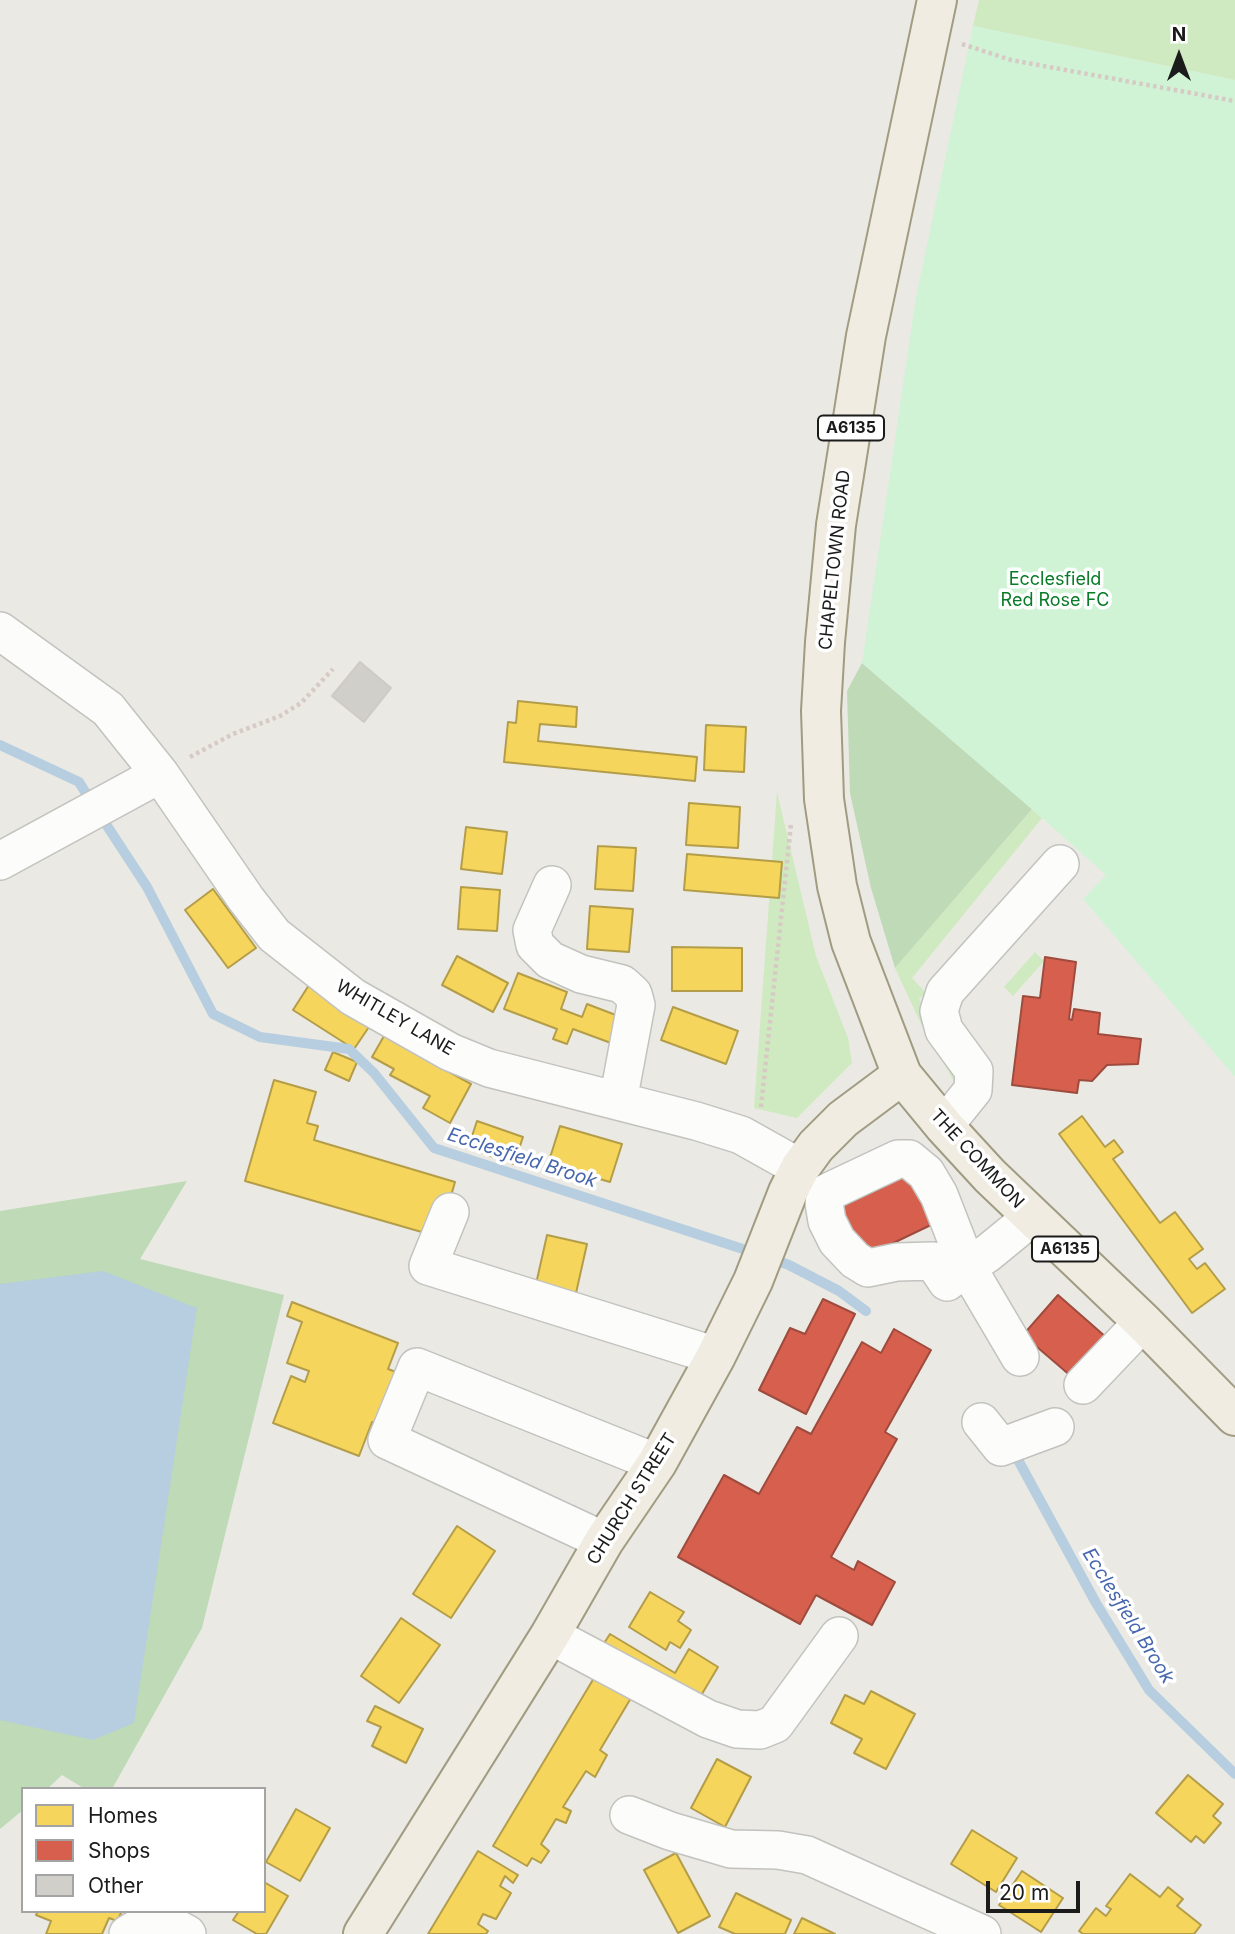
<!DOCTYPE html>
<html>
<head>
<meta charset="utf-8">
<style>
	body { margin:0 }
	#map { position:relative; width:1235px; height:1934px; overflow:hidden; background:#eae9e3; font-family:Inter,sans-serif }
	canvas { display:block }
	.legend { position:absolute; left:21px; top:1787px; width:245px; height:126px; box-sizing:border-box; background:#fff; border:2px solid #a4a4a4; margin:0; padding:9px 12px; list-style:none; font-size:21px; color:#1b1b1b }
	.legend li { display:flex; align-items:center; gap:14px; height:35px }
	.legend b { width:35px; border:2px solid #a4a4a4 }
	.north { position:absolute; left:1144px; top:21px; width:70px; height:70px; -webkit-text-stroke:5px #fff; paint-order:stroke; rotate:0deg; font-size:19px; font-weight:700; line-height:28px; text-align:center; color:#1b1b1b }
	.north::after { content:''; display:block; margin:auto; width:24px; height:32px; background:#1b1b1b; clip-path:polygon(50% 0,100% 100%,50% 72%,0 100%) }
	.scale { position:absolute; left:986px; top:1881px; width:94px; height:32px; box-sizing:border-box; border:4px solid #1b1b1b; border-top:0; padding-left:9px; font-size:21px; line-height:24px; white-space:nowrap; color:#1b1b1b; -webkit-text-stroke:5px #fff; paint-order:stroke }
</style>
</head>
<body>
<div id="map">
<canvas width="1235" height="1934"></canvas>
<ul class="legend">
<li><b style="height:19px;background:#f6d55c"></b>Homes</li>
<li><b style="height:19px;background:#d6604d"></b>Shops</li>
<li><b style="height:19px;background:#d1cfca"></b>Other</li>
</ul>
<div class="north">N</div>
<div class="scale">20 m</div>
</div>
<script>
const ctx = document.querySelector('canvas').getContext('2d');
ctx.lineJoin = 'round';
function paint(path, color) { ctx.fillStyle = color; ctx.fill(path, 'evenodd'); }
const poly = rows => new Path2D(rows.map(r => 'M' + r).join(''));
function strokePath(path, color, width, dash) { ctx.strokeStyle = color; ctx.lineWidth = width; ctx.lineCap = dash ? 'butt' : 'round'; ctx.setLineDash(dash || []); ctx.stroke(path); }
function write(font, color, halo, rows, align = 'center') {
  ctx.font = font + ' Inter,sans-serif'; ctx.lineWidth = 7; ctx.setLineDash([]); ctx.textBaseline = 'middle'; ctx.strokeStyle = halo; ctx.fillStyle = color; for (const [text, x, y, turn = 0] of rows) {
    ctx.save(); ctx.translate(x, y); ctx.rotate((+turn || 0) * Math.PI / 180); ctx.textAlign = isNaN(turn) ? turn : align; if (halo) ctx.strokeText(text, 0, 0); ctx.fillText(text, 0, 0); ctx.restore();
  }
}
const grass = poly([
	[979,0,1235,0,1235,80,973,26],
	[777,792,816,956,848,1038,852,1063,797,1118,754,1108],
	[1032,809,1042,818,912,978,926,993,919,999,958,1069,955,1083,922,1026,895,968],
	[1035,952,1044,961,1013,996,1004,987]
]);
const forest = poly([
	[862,663,1032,809,895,968,871,888,850,793,847,691],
	[187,1181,140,1259,284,1295,202,1628,112,1789,85,1789,62,1775,47,1789,23,1789,23,1810,0,1829,0,1211]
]);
const park = poly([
	[973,26,1235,80,1235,1077,1083,899,1106,875,1042,818,862,663,916,297]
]);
const water = poly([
	[103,1271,197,1308,134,1723,93,1740,0,1720,0,1284]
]);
const homes = poly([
	[518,701,577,707,576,727,540,724,538,741,697,757,695,781,504,762,508,722,516,723,518,701],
	[706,725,746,727,744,772,704,770,706,725],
	[689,803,740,807,738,848,686,845,689,803],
	[466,827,507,832,502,874,461,869,466,827],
	[598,846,636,848,633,891,595,889,598,846],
	[687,854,782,862,779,898,684,890,687,854],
	[461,887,500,890,497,931,458,929,461,887],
	[213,889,256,948,228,968,185,910,213,889],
	[590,906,633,909,629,952,587,949,590,906],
	[672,947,742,948,742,991,672,991,672,947],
	[457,956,508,983,493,1012,442,985,457,956],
	[518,973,567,992,561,1009,582,1017,587,1004,621,1017,611,1043,573,1029,567,1044,553,1039,557,1029,504,1009,518,973],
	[309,985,371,1024,354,1049,293,1010,309,985],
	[673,1007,738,1031,726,1064,661,1040,673,1007],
	[384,1036,471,1084,450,1123,423,1108,430,1096,390,1075,394,1069,372,1057,384,1036],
	[333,1052,357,1062,349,1081,325,1070,333,1052],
	[274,1080,316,1092,307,1123,318,1126,314,1140,455,1182,439,1237,245,1181,274,1080],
	[1082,1116,1105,1147,1114,1140,1123,1152,1113,1159,1160,1223,1175,1212,1203,1249,1189,1259,1197,1269,1205,1263,1225,1289,1192,1313,1059,1134,1082,1116],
	[477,1121,523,1137,514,1164,468,1148,477,1121],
	[560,1126,622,1144,610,1182,548,1164,560,1126],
	[547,1235,587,1244,574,1302,534,1293,547,1235],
	[292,1302,398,1343,388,1369,401,1374,381,1426,372,1422,359,1456,273,1423,291,1376,305,1382,309,1371,287,1363,302,1322,287,1316,292,1302],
	[457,1526,495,1551,451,1618,413,1594,457,1526],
	[650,1592,684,1612,678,1621,691,1630,680,1648,670,1642,666,1650,629,1627,650,1592],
	[401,1618,440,1645,399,1703,361,1676,401,1618],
	[610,1634,675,1673,689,1649,718,1667,696,1704,601,1648,610,1634],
	[594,1678,631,1698,600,1750,607,1755,595,1777,586,1771,563,1807,571,1811,566,1823,556,1819,541,1844,549,1851,541,1863,532,1858,527,1866,493,1846,594,1678],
	[871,1691,915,1714,886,1769,854,1753,862,1739,831,1723,845,1695,864,1704,871,1691],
	[375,1706,423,1729,406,1763,372,1746,381,1727,367,1721,375,1706],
	[717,1759,751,1777,725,1827,691,1808,717,1759],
	[1188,1775,1223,1804,1213,1816,1221,1823,1204,1843,1196,1836,1191,1842,1156,1813,1188,1775],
	[296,1809,330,1828,300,1881,266,1862,296,1809],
	[972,1830,1017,1858,996,1892,951,1864,972,1830],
	[478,1851,518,1875,513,1883,505,1876,500,1886,511,1893,496,1919,483,1914,478,1924,488,1931,486,1934,428,1934,478,1851],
	[676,1853,710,1916,678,1933,644,1870,676,1853],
	[1022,1871,1063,1898,1041,1932,999,1905,1022,1871],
	[1130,1874,1160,1897,1168,1887,1183,1899,1177,1906,1201,1925,1194,1934,1083,1934,1079,1931,1096,1908,1106,1916,1111,1909,1106,1906,1130,1874],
	[264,1882,288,1896,266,1934,257,1934,233,1920,239,1911,264,1911,264,1882],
	[736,1893,791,1920,785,1934,735,1934,719,1927,736,1893],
	[38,1911,122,1911,117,1921,109,1918,102,1934,46,1934,51,1921,36,1915,38,1911],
	[802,1918,835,1934,794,1934,802,1918]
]);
const shops = poly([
	[1045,957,1076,962,1069,1019,1072,1020,1074,1009,1100,1013,1098,1034,1141,1039,1138,1064,1107,1065,1092,1081,1079,1080,1077,1093,1012,1085,1023,996,1040,998,1045,957],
	[911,1173,935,1223,860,1259,836,1209,883,1187,878,1176,911,1173],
	[1058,1295,1107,1338,1072,1377,1023,1335,1058,1295],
	[823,1299,855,1314,806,1414,759,1390,790,1328,805,1334,823,1299],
	[894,1329,931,1350,885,1432,897,1439,831,1557,854,1570,858,1561,895,1582,872,1625,816,1595,800,1624,678,1557,724,1475,759,1494,797,1427,811,1434,862,1342,881,1353,894,1329]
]);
const stream = poly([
	[0,745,79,782,92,803],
	[100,815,147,887,213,1014,260,1037,349,1049,374,1073,434,1148,755,1253],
	[769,1258,789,1265,839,1291,866,1311],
	[1017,1458,1096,1603,1149,1690,1235,1774]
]);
const building = poly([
	[360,662,391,688,364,722,332,696,360,662]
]);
const path = poly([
	[962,44,1011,60,1235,101],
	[190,757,233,734,280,716,301,703,333,669],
	[761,1107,791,824]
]);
const minor = poly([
	[0,631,108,709,160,774,246,899,274,935,353,997,450,1052,489,1068,696,1121,741,1135,800,1168],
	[0,861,160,774],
	[552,885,532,930,535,945,550,960,581,974,622,984,633,994,636,1005,618,1101],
	[944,1126,973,1090,974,1071,944,1030,939,1011,945,992,1060,864],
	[450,1212,428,1266,716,1356],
	[1020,1357,967,1267,939,1195,926,1173,909,1159,898,1159,826,1193,824,1203,827,1221,837,1241,855,1260,868,1268,897,1262,933,1261,947,1282,967,1267,988,1253,1032,1217],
	[1083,1385,1143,1322],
	[981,1422,1001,1447,1055,1427],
	[604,1541,387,1440,417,1367,657,1463],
	[550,1635,708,1719,737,1729,760,1730,775,1724,839,1636],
	[629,1815,670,1831,731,1849,778,1850,807,1855,982,1934],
	[128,1934,138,1928,156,1926,176,1928,187,1934]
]);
const major = poly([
	[937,0,866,336,836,525,825,642,821,711,824,799,837,886,851,942,902,1075,944,1126,990,1176,1143,1322,1235,1416],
	[363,1934,550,1635,604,1541,657,1463,716,1356,753,1281,788,1192,800,1168,816,1146,843,1119,902,1075]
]);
const shields = [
	[851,428,66],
	[1065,1249,66]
];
const shieldNames = [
	["A6135",851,428],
	["A6135",1065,1249]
];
const streetNames = [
	["CHAPELTOWN ROAD",835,560,-84],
	["WHITLEY LANE",395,1018,30],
	["THE COMMON",977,1159,47],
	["CHURCH STREET",632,1499,-58]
];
const parkNames = [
	["Ecclesfield",1055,580],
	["Red Rose FC",1055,601]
];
const waterNames = [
	["Ecclesfield Brook",522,1158,18],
	["Ecclesfield Brook",1128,1616,58]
];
paint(grass, '#cfeac0');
paint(forest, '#bedab7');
paint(park, '#d0f3d6');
paint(water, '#b6cedf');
paint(homes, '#f6d55c');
strokePath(homes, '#b49d48', 2);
paint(shops, '#d6604d');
strokePath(shops, '#9e4b3e', 2);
strokePath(stream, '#b6cedf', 10);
paint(building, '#d1cfca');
strokePath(building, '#cdcbc4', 2);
strokePath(minor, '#c2c2bf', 40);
strokePath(major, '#a09b81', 42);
strokePath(path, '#d7cac4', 4.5, [3.5, 3.5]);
strokePath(minor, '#fcfcfb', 37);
strokePath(major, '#f0ece2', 38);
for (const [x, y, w] of shields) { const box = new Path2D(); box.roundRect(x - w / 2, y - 12.5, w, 25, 5); ctx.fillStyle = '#fff'; ctx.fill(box); strokePath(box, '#1b1b1b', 2); }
write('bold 16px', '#1b1b1b', null, shieldNames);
write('18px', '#1b1b1b', '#fff', streetNames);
write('18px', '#087b27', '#fff', parkNames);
write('italic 19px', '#4666ad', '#fff', waterNames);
</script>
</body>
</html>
